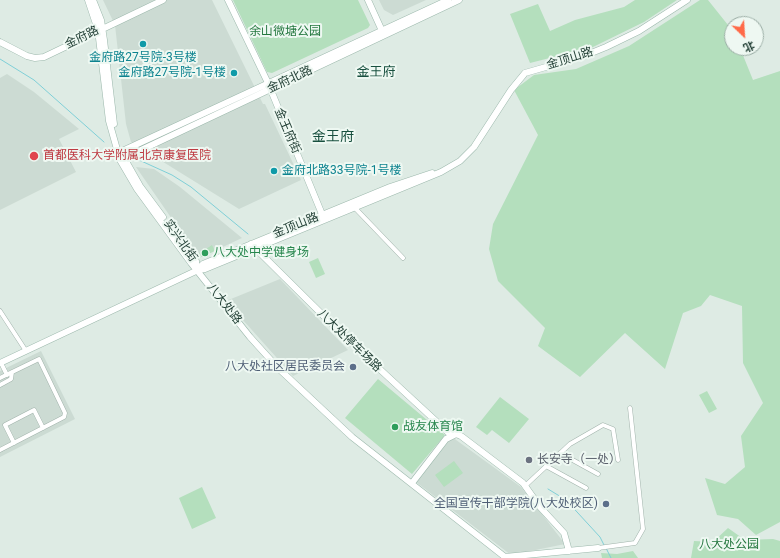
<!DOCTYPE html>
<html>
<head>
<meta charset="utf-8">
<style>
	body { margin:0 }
	#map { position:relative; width:780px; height:558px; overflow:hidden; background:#deebe4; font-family:Roboto,"Noto Sans SC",sans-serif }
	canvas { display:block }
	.north { position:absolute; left:724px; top:16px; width:40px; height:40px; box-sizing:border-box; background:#eef8f2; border:1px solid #9bada5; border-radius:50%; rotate:155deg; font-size:11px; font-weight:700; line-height:16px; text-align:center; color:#1e3c32 }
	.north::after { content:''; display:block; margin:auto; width:14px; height:18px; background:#ff6a48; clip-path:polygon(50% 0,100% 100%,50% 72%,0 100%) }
</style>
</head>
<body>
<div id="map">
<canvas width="780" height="558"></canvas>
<div class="north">北</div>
</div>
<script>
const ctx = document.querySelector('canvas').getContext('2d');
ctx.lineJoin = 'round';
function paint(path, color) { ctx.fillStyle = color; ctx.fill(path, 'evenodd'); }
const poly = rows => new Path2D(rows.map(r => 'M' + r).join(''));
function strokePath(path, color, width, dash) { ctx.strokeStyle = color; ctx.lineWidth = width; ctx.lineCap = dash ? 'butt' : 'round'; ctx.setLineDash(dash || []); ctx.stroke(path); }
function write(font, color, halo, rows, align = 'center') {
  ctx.font = font + ' Roboto,"Noto Sans SC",sans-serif'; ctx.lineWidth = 4; ctx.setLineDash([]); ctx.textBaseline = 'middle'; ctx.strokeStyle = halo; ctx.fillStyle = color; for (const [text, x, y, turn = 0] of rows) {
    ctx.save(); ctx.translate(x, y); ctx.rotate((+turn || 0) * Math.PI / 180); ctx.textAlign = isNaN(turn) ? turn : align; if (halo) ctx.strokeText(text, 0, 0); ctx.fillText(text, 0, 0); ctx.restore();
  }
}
const built = poly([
	[103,0,212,0,263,104,265,104,301,180,239,209,131,142,126,124,115,25],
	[379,0,426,0,393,15,384,10],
	[7,74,34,92,79,129,59,139,76,172,0,210,0,78],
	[136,167,154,169,180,187,242,238,199,258],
	[280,279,348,350,293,376,226,301],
	[41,351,75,419,0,457,0,371],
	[452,437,521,487,565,544,511,555,416,482]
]);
const green = poly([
	[233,0,358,0,370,25,368,28,272,73,267,72],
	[635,0,677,0,644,22,593,47,530,63,510,14,538,4,550,31,575,20,624,7],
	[700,0,708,0,732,30,732,48,740,48,753,80,780,71,780,522,756,535,738,519,717,515,705,478,725,484,745,467,741,436,763,403,743,363,742,306,710,295,701,306,683,313,665,369,625,333,580,377,538,346,545,328,498,281,489,249,493,224,538,135,514,90,534,75,576,69,629,46],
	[212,245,215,251,199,258,197,255],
	[318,258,325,274,316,278,309,262],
	[378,379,445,435,412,474,345,418],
	[707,391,717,409,709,413,699,395],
	[500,397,529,419,509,443,492,430,487,435,476,427],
	[454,461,463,473,444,487,435,475],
	[202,487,216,518,192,529,179,498],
	[728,528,745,540,773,539,780,541,780,558,691,558,694,541,713,542],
	[633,551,638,558,602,558,601,553,617,554]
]);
const stream = poly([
	[0,59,34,80,104,142],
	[139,160,172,175,191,187,248,234],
	[548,489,566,500,600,537,604,545],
	[606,548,611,558]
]);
const street = poly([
	[354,207,403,258],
	[0,311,26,351],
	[1,363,7,375],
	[0,378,39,359,65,413,64,417,0,450],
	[0,385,11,379,12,372],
	[14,443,5,425,34,410,43,428],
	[560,453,598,474],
	[546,466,586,488],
	[525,486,570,444,603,425,613,429,618,460],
	[598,548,635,543,643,529,630,408]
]);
const secondary = poly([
	[88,0,98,30,109,121,120,160,137,189,191,263,250,337,278,368,352,437,505,557,598,548],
	[93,0,101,20,104,40,114,124],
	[228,0,268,83,324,219],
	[368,0,383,33],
	[0,42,27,56,35,58,44,57,163,0],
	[118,153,448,0],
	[123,156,140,186,163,217],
	[120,160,459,0],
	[168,224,196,261,197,270],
	[251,244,346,338,451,435],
	[198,270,203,264,390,187,432,173],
	[0,363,198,270,205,269,441,172,460,161,474,147,511,90,525,73,584,56,606,47,639,31,687,0],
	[412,483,446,439,456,434,461,436,523,483,540,507,564,533,569,551]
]);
const markers = [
	[143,44,4,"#0f9aa8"],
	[234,73,4,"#0f9aa8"],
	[34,156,5,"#e0444e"],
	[274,171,4,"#0f9aa8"],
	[205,253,4,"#2e9e5b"],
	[353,367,4,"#5c6f8a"],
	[395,427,4,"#2e9e5b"],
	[529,460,4,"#6b7280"],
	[606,504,4,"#5c6f8a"]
];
const parkNames = [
	["余山微塘公园",285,32],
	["八大处公园",729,545]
];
const streetNames = [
	["金府路",82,38,-26],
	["金顶山路",570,59,-17],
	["金府北路",290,80,-25],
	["金王府街",287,131,67],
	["金顶山路",296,226,-22],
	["实兴北街",180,241,55],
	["八大处路",224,304,52],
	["八大处停车场路",349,341,44]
];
const cultureNames = [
	["金府路27号院-3号楼",143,58],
	["金府路27号院-1号楼",226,73,"right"],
	["金府北路33号院-1号楼",282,171,"left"]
];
const healthNames = [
	["首都医科大学附属北京康复医院",43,156]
];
const leisureNames = [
	["八大处中学健身场",213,253],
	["战友体育馆",403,427]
];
const serviceNames = [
	["八大处社区居民委员会",345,367],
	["全国宣传干部学院(八大处校区)",598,504]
];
const worshipNames = [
	["长安寺（一处）",537,460]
];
const neighbourhoodNames = [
	["金王府",376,73]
];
const quarterNames = [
	["金王府",333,137]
];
paint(built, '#ccdbd3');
paint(green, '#b4dfbd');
strokePath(stream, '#7fcfd7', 1);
strokePath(street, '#a1b3ab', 5);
strokePath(secondary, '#9cb8ac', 7);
strokePath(street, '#fff', 4);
strokePath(secondary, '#fff', 6);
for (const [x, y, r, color] of markers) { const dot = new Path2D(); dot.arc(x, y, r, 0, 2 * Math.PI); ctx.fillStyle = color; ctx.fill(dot); strokePath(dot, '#eef8f2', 1.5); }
write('12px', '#24773f', '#eef8f2', parkNames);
write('12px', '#1e3c32', '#eef8f2', streetNames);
write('12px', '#0d838f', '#eef8f2', cultureNames);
write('12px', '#be3a42', '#eef8f2', healthNames, 'left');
write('12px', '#27864d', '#eef8f2', leisureNames, 'left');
write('12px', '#4e5e75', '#eef8f2', serviceNames, 'right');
write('12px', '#5b616d', '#eef8f2', worshipNames, 'left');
write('13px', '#18503f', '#eef8f2', neighbourhoodNames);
write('14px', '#18503f', '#eef8f2', quarterNames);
</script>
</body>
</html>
